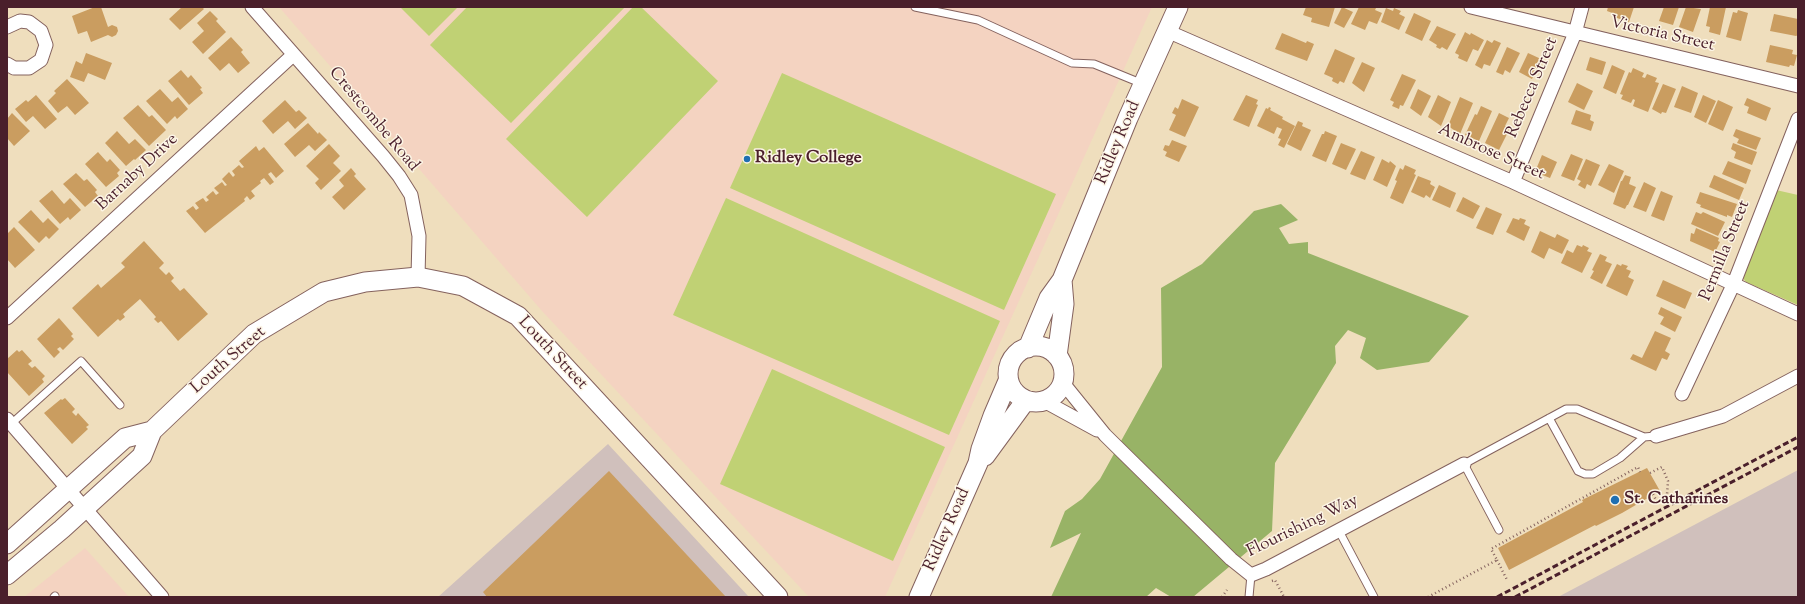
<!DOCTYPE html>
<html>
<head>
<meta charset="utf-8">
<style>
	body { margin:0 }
	#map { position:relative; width:1805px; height:604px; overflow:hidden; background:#efdebd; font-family:"Sorts Mill Goudy",serif }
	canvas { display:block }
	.frame { position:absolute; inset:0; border:8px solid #4a1f2b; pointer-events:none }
</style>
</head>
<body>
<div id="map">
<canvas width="1805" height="604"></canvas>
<div class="frame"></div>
</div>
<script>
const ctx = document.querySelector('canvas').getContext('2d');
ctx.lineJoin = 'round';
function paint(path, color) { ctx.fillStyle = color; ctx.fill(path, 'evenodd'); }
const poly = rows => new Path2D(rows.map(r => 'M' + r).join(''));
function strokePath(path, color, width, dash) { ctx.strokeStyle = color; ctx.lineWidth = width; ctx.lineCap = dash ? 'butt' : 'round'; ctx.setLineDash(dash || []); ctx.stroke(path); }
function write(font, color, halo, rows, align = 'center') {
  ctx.font = font + ' "Sorts Mill Goudy",serif'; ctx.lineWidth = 3; ctx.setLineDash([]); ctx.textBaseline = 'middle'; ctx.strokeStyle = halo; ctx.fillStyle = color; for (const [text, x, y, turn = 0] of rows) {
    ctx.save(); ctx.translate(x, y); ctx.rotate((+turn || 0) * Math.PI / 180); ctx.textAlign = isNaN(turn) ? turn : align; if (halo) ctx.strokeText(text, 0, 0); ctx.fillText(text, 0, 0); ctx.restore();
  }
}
const built = poly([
	[279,7,1152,7,885,597,809,597,542,311],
	[85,548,129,597,24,597]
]);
const industrial = poly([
	[608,444,749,597,438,597],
	[1798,470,1798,597,1558,597]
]);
const green = poly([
	[400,7,458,7,429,36],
	[467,7,625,7,511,123,430,45],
	[633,7,641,7,718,81,587,217,506,139],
	[782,73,1056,194,1004,310,730,188],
	[1776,190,1798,195,1798,305,1746,282,1742,277],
	[726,198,1000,321,949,435,673,315],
	[772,369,945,447,893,561,720,484]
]);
const forest = poly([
	[1281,204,1298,220,1279,228,1289,244,1308,242,1308,253,1469,316,1429,362,1377,370,1360,358,1366,338,1348,330,1335,346,1336,363,1275,463,1272,531,1193,597,1171,597,1156,588,1146,597,1051,597,1081,533,1050,548,1065,511,1082,499,1100,479,1162,367,1161,288,1202,264,1254,211]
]);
const building = poly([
	[95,7,101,7,108,27,112,25,117,27,118,31,116,35,112,37,108,35,91,42,87,31,78,34,72,16],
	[182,7,202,7,204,9,180,30,169,19],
	[1306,7,1335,7,1329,27,1311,22,1312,18,1303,15],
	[1342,7,1353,12,1344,28,1334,23],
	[1359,7,1373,7,1376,8,1375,10,1382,13,1377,24,1369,21,1365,30,1351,24],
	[1608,7,1634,7,1629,22,1614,17,1615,14,1607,11],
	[1664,7,1679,7,1673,25,1659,21],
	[1686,7,1701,9,1693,32,1679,27],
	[1710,7,1726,7,1720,35,1709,32,1710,27,1706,26],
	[1386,8,1393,11,1394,8,1401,11,1399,14,1405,17,1399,30,1381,22],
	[1738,10,1748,13,1741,41,1726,37,1733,12,1737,13],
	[210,11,218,19,216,21,226,32,203,54,192,42,204,31,197,23],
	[1414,13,1431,21,1422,41,1405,33],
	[1774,14,1798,19,1798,35,1796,36,1770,31],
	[1437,26,1456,34,1447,50,1442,47,1440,49,1436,47,1437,45,1429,40],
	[1465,32,1470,35,1471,33,1484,40,1478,51,1473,49,1467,62,1458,58,1459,55,1455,53],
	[1282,33,1306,43,1307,41,1314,44,1307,61,1275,49],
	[231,37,243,50,241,52,250,63,238,73,229,63,220,71,208,58],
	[1487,40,1492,43,1494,40,1501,43,1490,66,1484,64,1482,69,1475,65],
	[1770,45,1793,50,1792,54,1797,55,1794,66,1790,65,1789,67,1766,62],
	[1507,47,1520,53,1510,73,1505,70,1503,75,1496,72],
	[1335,49,1355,58,1344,83,1340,81,1338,84,1332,81,1333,78,1324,74],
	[86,53,112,63,105,80,88,73,84,82,70,77,76,61,82,64],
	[1528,53,1541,59,1532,79,1519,72],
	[1590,57,1606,62,1602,75,1586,70],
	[1362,62,1375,68,1364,92,1352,83],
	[1612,65,1625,71,1616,94,1603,88],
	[1633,68,1644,73,1642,77,1645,78,1647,74,1657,78,1655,82,1659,83,1648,112,1633,106,1635,100,1633,99,1631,103,1621,99,1623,95,1620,94,1629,72,1631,73],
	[181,70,188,78,191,75,202,88,200,89,203,93,189,105,168,81],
	[1402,74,1416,80,1403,106,1400,105,1399,109,1392,106,1394,102,1390,100],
	[67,79,89,103,75,115,67,106,58,113,48,101,56,93,54,91],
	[1577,83,1593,91,1584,110,1568,102],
	[1663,84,1676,89,1666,113,1662,112,1661,114,1652,109],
	[1682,86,1698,93,1691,113,1674,107],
	[160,89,172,102,178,97,188,109,177,119,175,116,167,124,146,101],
	[1418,89,1431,96,1421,116,1410,108],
	[36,95,57,119,45,129,33,116,26,122,15,109,26,100,28,102],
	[1246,95,1258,100,1256,104,1258,105,1249,127,1233,120],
	[1438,95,1451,102,1441,126,1428,117],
	[1703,95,1716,101,1706,123,1694,117],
	[1460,97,1473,103,1460,134,1448,126],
	[1747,98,1771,108,1766,121,1747,113,1749,107,1744,105],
	[1182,99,1199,107,1185,137,1169,130,1176,115,1172,113,1175,107,1178,109],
	[285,100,296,112,299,110,307,118,295,129,288,121,273,134,262,121],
	[1718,100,1733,107,1723,131,1708,124],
	[138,105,149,117,152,115,166,130,149,146,123,118],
	[1481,106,1492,111,1479,141,1465,135,1475,114,1477,115],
	[1269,107,1271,108,1270,110,1283,117,1282,119,1295,126,1284,148,1278,145,1281,139,1278,138,1282,129,1277,127,1274,134,1257,126,1266,108,1268,109],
	[1576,110,1591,115,1590,120,1594,122,1591,131,1571,124],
	[12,113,30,131,14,146,7,138,7,119],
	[1499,113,1509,118,1505,126,1510,128,1499,150,1485,143],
	[1298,121,1303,123,1302,126,1311,130,1301,151,1287,144],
	[308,123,318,134,319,132,327,140,315,151,309,145,295,157,284,144],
	[1736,129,1761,138,1756,150,1737,143,1739,139,1733,136],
	[117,131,129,144,135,139,146,150,135,160,134,159,126,166,105,143],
	[1325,131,1337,136,1326,162,1312,156,1322,134,1324,134],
	[1172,140,1187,146,1179,162,1165,156,1167,152,1163,150,1165,145,1169,146],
	[1341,143,1356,149,1346,170,1332,164],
	[1733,143,1757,152,1752,165,1734,158,1736,152,1731,149],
	[329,144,340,156,333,163,341,171,321,190,315,183,319,179,306,166],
	[256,146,259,151,264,147,284,171,276,178,271,172,268,174,274,182,270,185,264,178,260,181,261,183,251,191,255,196,250,200,247,196,244,199,245,201,205,233,186,211,193,206,196,210,199,208,195,203,203,198,206,202,209,200,206,197,213,191,216,195,219,193,214,188,222,182,225,186,227,185,222,179,229,172,233,177,235,175,232,171,239,165,242,168,244,167,239,161],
	[1361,151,1375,157,1365,180,1350,174],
	[98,152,107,162,110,159,120,170,117,173,119,176,106,187,85,164],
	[1571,154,1583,159,1574,181,1561,176],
	[1542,155,1557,162,1550,178,1535,172],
	[1382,159,1389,163,1390,161,1396,166,1387,187,1373,180],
	[1586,159,1600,165,1591,186,1587,184,1585,189,1578,185,1581,181,1577,179],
	[1728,161,1751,170,1746,184,1722,174],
	[1609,164,1624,171,1614,193,1598,185],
	[1405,165,1416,170,1414,174,1416,175,1403,204,1390,198,1397,181,1395,180,1400,168,1403,170],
	[351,168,356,174,354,176,366,189,344,210,332,197,344,186,339,180],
	[76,173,84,181,87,179,97,190,95,192,98,196,85,207,63,184],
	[1625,175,1631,177,1629,184,1636,187,1628,205,1627,205,1625,209,1613,204,1621,181,1622,181],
	[1714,175,1744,188,1739,200,1709,187],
	[1418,176,1431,181,1430,184,1435,187,1430,198,1426,195,1424,198,1411,192],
	[1644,182,1656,188,1646,212,1633,207],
	[1439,185,1456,193,1450,208,1432,200],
	[52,190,64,204,70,198,81,210,70,220,68,217,60,224,39,201],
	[1661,191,1673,196,1664,221,1651,216],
	[1700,192,1737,204,1732,217,1727,215,1727,217,1700,207,1701,205,1696,203],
	[1463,197,1480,206,1473,219,1456,211],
	[1486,207,1502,214,1493,235,1476,228],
	[31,210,43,223,48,218,59,229,49,239,46,236,39,243,18,222],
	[1696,212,1701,214,1703,212,1725,222,1718,236,1691,224],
	[1513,218,1519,220,1520,218,1526,220,1524,224,1530,227,1524,241,1506,232],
	[14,227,35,250,15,268,7,259,7,234],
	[1696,228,1719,238,1718,241,1720,242,1715,252,1690,241,1691,233,1694,234],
	[1540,231,1555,238,1557,234,1569,240,1562,254,1549,248,1544,259,1531,252],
	[144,241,164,263,159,268,166,275,169,272,174,278,171,281,180,291,184,288,208,314,178,341,161,321,158,323,154,319,156,317,140,299,123,314,125,317,120,321,118,319,98,337,72,308,98,284,101,288,125,267,121,263],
	[1577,245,1582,247,1583,245,1589,248,1587,251,1592,253,1582,273,1561,263,1567,250,1573,253],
	[1600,254,1607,257,1605,261,1612,264,1602,284,1590,278,1594,271,1592,270],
	[1617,264,1621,266,1622,264,1628,266,1626,269,1631,271,1628,277,1634,280,1627,296,1606,286],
	[1663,280,1692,293,1685,309,1656,296],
	[1661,307,1682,317,1675,332,1660,324,1664,317,1658,314],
	[59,318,73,334,71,336,74,339,63,350,60,347,57,349,60,352,54,358,37,339],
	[1655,331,1671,338,1665,351,1670,354,1667,360,1662,358,1656,371,1630,359,1633,354,1642,358],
	[17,350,19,352,22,350,32,361,28,364,32,368,35,366,45,376,42,379,44,382,29,396,7,372,7,359],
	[65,398,75,409,72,412,76,416,78,413,89,425,86,427,88,429,72,444,44,413,61,399,62,400],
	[1647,468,1660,491,1622,513,1596,526,1595,525,1509,570,1498,548,1583,502,1582,500],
	[609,471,726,597,487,597,483,592]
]);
const path = poly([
	[1650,473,1662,467,1668,481,1667,495],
	[1653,494,1656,500],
	[1497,560,1507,580],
	[1272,581,1275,580,1284,597],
	[1222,597,1227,590],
	[1428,597,1497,560,1491,549,1638,467,1640,472]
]);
const lane = poly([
	[915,7,978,20,1072,63,1094,64,1143,84],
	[1549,418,1578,471,1585,474,1593,474,1620,458,1644,437],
	[11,424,81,361,120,405],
	[1499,530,1464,464,1566,409,1577,409,1644,437,1656,436],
	[1339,531,1374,597],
	[54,597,55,596],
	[1249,597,1251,575]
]);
const street = poly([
	[252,7,383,156,399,176,411,195,419,236,418,277],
	[1471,7,1798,86],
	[7,27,20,21,29,22,41,31,46,45,41,60,29,68,14,68,7,64],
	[1167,31,1513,182,1798,314],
	[1513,182,1575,33,1582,7],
	[7,318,293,55],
	[1063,383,1105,435,1231,559,1251,575,1266,569,1464,464],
	[1682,394,1734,283,1798,119],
	[1044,401,1097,430],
	[7,419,162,597],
	[1656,436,1723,416,1798,376]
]);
const secondary = poly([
	'1008 374a28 28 0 1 1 56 0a28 28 0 1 1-56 0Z',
	[1028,348,1049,298,1062,280,1128,118,1178,7],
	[1057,356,1064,304,1062,280],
	[985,456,1026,400],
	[7,544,125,438,152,431],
	[7,575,62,529,142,456,152,431,254,334,324,292,365,282,418,277,463,286,518,316,778,597],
	[919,597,978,463,981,449,993,416,1008,381]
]);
const rail = poly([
	[1497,597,1798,437],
	[1515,597,1798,447]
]);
const markers = [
	[747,159,4,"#1f6fb2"],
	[1615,500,5,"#1f6fb2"]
];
const streetNames = [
	["Victoria Street",1662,35,13],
	["Rebecca Street",1533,88,-67],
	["Crestcombe Road",373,120,50],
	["Ridley Road",1119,143,-67],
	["Ambrose Street",1491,153,24],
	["Barnaby Drive",138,173,-43],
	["Permilla Street",1726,251,-68],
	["Louth Street",552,354,47],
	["Louth Street",229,361,-41],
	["Flourishing Way",1303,527,-26],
	["Ridley Road",948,530,-66]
];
const poiNames = [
	["Ridley College",755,159],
	["St. Catharines",1624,500]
];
paint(built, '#f4d3c1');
paint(industrial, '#d0c0bc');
paint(green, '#c0d174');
paint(forest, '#98b366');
paint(building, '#ca9d60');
strokePath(lane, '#84625e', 9);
strokePath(street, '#84625e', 15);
strokePath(secondary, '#84625e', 21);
strokePath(path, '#84625e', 2.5, [1, 3]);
strokePath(lane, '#fff', 7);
strokePath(street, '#fff', 13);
strokePath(secondary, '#fff', 19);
strokePath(rail, '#4a1f2b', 3, [6, 3]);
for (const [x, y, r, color] of markers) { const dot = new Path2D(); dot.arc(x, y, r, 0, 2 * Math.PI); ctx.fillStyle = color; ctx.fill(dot); strokePath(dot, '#fcf5e5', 1.5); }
write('17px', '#4a1f2b', '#fcf5e5', streetNames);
write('bold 17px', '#4a1f2b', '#fcf5e5', poiNames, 'left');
</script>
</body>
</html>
